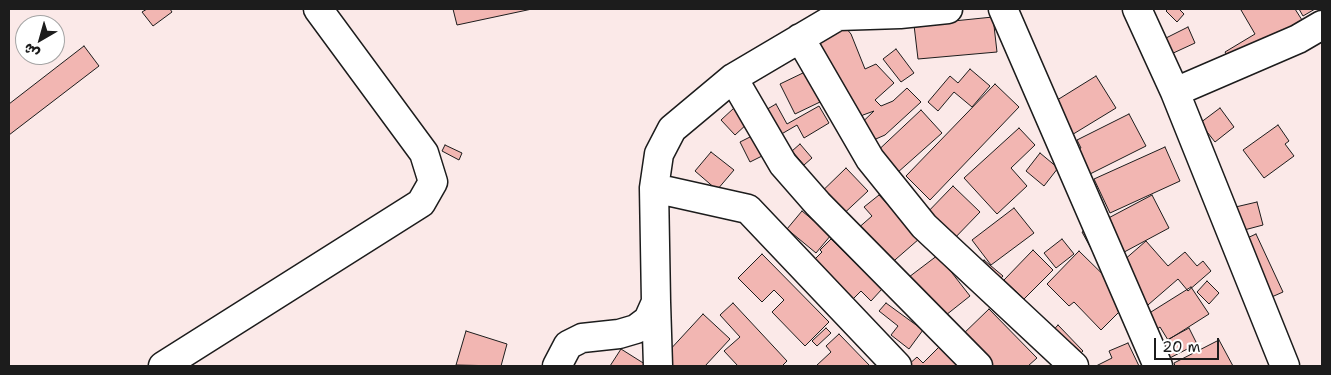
<!DOCTYPE html>
<html>
<head>
<meta charset="utf-8">
<style>
	body { margin:0 }
	#map { position:relative; width:1331px; height:375px; overflow:hidden; background:#fbe9e8; font-family:"Shantell Sans","Playpen Sans Arabic",sans-serif }
	canvas { display:block }
	.frame { position:absolute; inset:0; border:10px solid #1c1c1c; pointer-events:none }
	.north { position:absolute; left:15px; top:15px; width:50px; height:50px; box-sizing:border-box; background:#fff; border:1px solid #a4a4a4; border-radius:50%; rotate:218deg; font-size:14px; font-weight:700; line-height:20px; text-align:center; color:#1c1c1c }
	.north::after { content:''; display:block; margin:auto; width:18px; height:22px; background:#1c1c1c; clip-path:polygon(50% 0,100% 100%,50% 72%,0 100%) }
	.scale { position:absolute; left:1154px; top:338px; width:65px; height:22px; box-sizing:border-box; border:2px solid #1c1c1c; border-top:0; padding-left:6px; font-size:15px; line-height:18px; white-space:nowrap; color:#1c1c1c; -webkit-text-stroke:4px #fff; paint-order:stroke }
</style>
</head>
<body>
<div id="map">
<canvas width="1331" height="375"></canvas>
<div class="frame"></div>
<div class="north">ش</div>
<div class="scale">20 m</div>
</div>
<script>
const ctx = document.querySelector('canvas').getContext('2d');
ctx.lineJoin = 'round';
function paint(path, color) { ctx.fillStyle = color; ctx.fill(path, 'evenodd'); }
const poly = rows => new Path2D(rows.map(r => 'M' + r).join(''));
function strokePath(path, color, width, dash) { ctx.strokeStyle = color; ctx.lineWidth = width; ctx.lineCap = dash ? 'butt' : 'round'; ctx.setLineDash(dash || []); ctx.stroke(path); }
const building = poly([
	[147,9,170,9,172,12,153,26,142,12,147,9],
	[453,9,532,9,457,25,453,9],
	[1168,9,1179,9,1184,14,1177,22,1166,11,1168,9],
	[1243,9,1295,9,1302,20,1259,45,1236,70,1225,52,1255,34,1241,10,1243,9],
	[1299,9,1315,9,1303,16,1299,9],
	[993,17,997,52,918,59,914,25,993,17],
	[1188,27,1195,43,1169,55,1162,40,1188,27],
	[846,28,851,34,865,69,876,64,894,83,875,100,881,106,893,101,907,88,921,102,885,135,862,145,851,133,874,111,863,115,855,122,820,43,829,35,846,28],
	[84,46,99,66,9,135,9,104,84,46],
	[896,49,914,73,901,82,883,59,896,49],
	[970,69,990,86,972,107,954,92,938,111,928,102,950,76,958,83,970,69],
	[805,72,820,102,795,114,780,84,805,72],
	[1096,76,1116,108,1052,147,1054,102,1096,76],
	[995,84,1019,107,930,200,906,176,995,84],
	[776,104,787,124,819,106,829,123,804,138,797,125,766,143,752,118,776,104],
	[734,108,748,123,735,135,721,120,734,108],
	[1220,108,1234,127,1215,142,1200,123,1220,108],
	[921,110,942,133,897,173,871,157,921,110],
	[1129,114,1146,146,1084,177,1071,152,1081,148,1077,140,1129,114],
	[1278,125,1289,141,1285,144,1294,156,1264,178,1243,150,1278,125],
	[1019,128,1035,145,1011,168,1027,186,997,214,964,178,1019,128],
	[752,136,762,156,750,162,740,142,752,136],
	[800,144,812,158,804,165,792,151,800,144],
	[445,145,462,153,459,160,442,151,445,145],
	[1165,147,1180,181,1110,213,1094,179,1165,147],
	[711,152,734,170,717,190,695,171,711,152],
	[1040,153,1058,168,1044,186,1026,171,1040,153],
	[846,168,868,191,838,219,810,203,846,168],
	[953,186,980,212,949,244,922,218,953,186],
	[879,195,919,239,888,266,856,230,872,216,864,207,879,195],
	[1152,195,1169,228,1100,265,1082,232,1152,195],
	[1257,202,1263,225,1233,233,1227,209,1257,202],
	[1014,208,1034,233,991,265,972,240,1014,208],
	[802,211,831,235,816,253,787,229,802,211],
	[1256,234,1283,292,1258,303,1232,245,1256,234],
	[831,239,882,289,871,301,861,291,844,308,804,270,822,252,820,250,831,239],
	[1062,239,1074,254,1056,268,1044,253,1062,239],
	[1146,241,1168,266,1185,252,1197,266,1203,261,1211,271,1188,291,1178,279,1141,311,1108,274,1146,241],
	[1033,250,1053,270,1024,299,1004,280,1033,250],
	[1079,251,1130,301,1101,330,1074,302,1069,306,1047,284,1079,251],
	[762,254,829,322,805,346,772,312,784,300,774,290,762,302,738,278,762,254],
	[938,255,970,296,941,319,909,277,938,255],
	[984,260,1003,276,991,289,973,273,984,260],
	[1207,281,1219,293,1209,304,1197,292,1207,281],
	[1191,287,1209,314,1168,340,1160,327,1153,332,1143,317,1191,287],
	[733,303,787,361,782,366,738,366,724,351,740,337,720,315,733,303],
	[886,303,923,330,909,349,891,335,898,326,879,311,886,303],
	[989,309,1037,358,1028,366,986,366,959,338,989,309],
	[703,314,730,339,705,366,655,366,703,314],
	[1058,325,1083,351,1074,360,1049,335,1058,325],
	[826,328,831,333,817,346,812,341,826,328],
	[1189,328,1197,344,1162,362,1154,347,1189,328],
	[466,331,507,344,501,366,456,365,466,331],
	[839,334,870,366,816,366,831,352,826,346,839,334],
	[1219,340,1233,366,1175,366,1174,363,1219,340],
	[1128,343,1139,366,1096,366,1112,358,1109,351,1128,343],
	[939,347,957,366,907,366,917,357,923,363,939,347],
	[621,349,648,366,610,366,621,349]
]);
const minor = poly([
	[1003,9,1158,366],
	[1137,9,1175,92,1285,366],
	[800,38,870,159,924,226,1074,366],
	[733,78,783,164,818,204,978,366],
	[1175,92,1298,39,1322,25],
	[654,188,748,209,897,366],
	[656,302,658,366],
	[163,366,421,203,433,182,424,153,318,9],
	[557,366,568,345,582,338,619,334,636,329,648,320,656,302,654,188,659,154,672,129,733,78,838,16,900,14,948,9]
]);
paint(building, '#f2b6b2');
strokePath(building, '#1c1c1c', 1);
strokePath(minor, '#1c1c1c', 31);
strokePath(minor, '#fff', 28);
</script>
</body>
</html>
